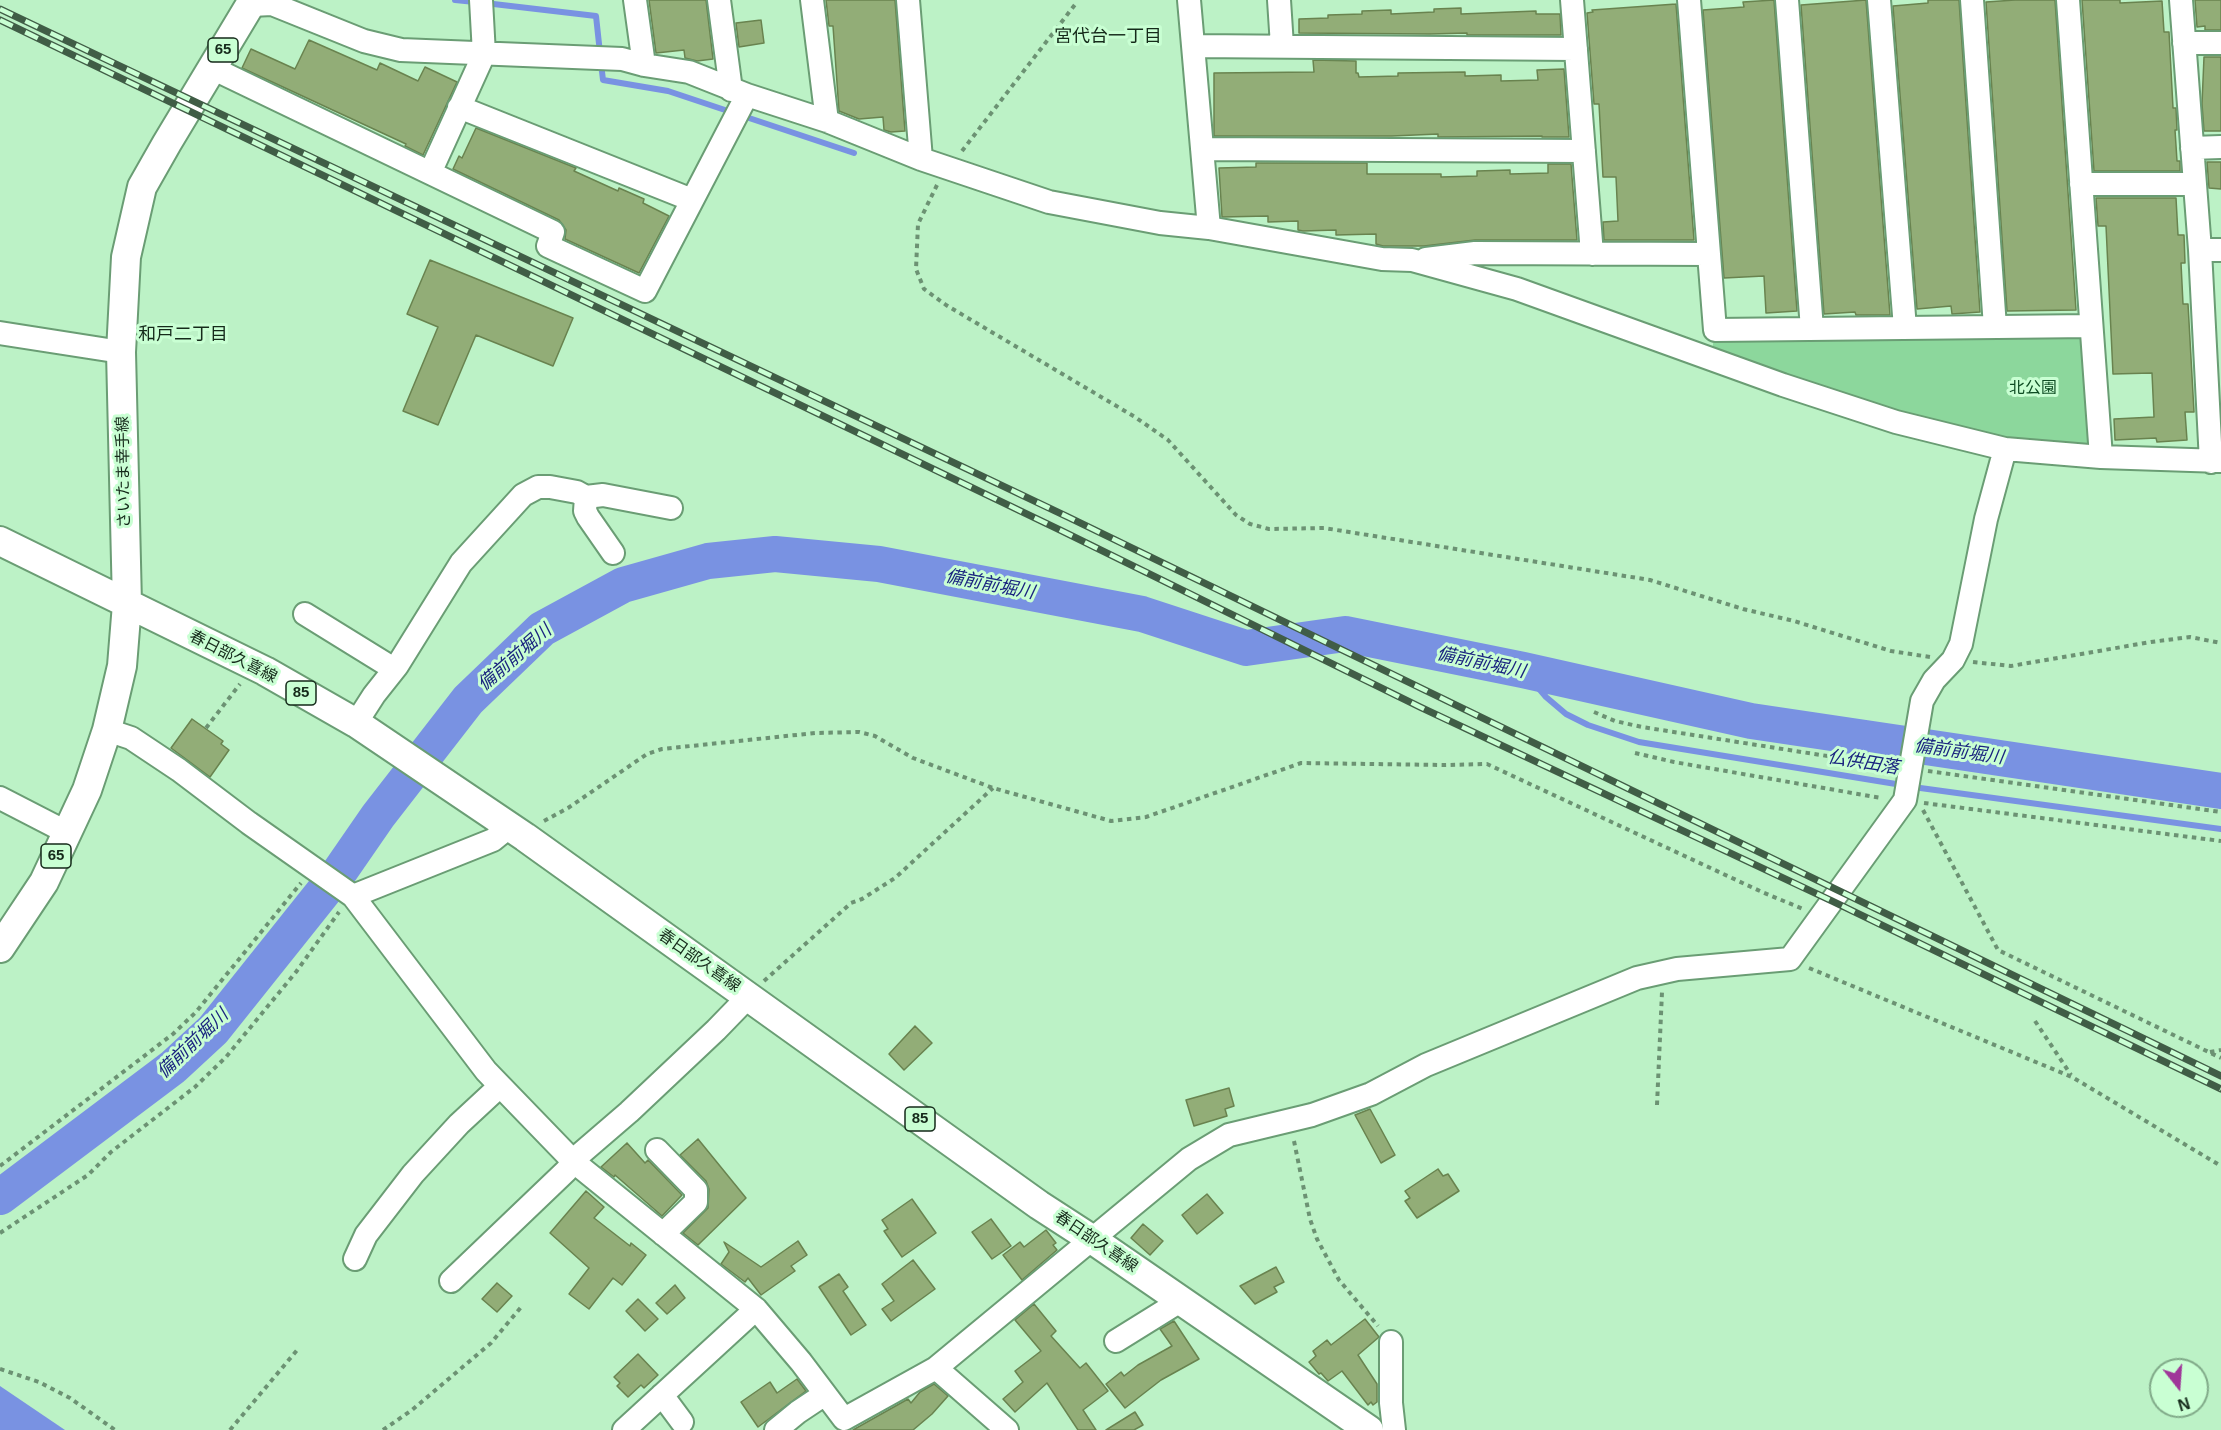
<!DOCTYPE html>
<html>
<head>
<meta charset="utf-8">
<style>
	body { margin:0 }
	#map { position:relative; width:2221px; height:1430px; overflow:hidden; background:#bcf2c6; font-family:Arial,sans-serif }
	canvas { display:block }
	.north { position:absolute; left:2149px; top:1358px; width:60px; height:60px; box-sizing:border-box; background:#c9ffd3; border:2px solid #81aa89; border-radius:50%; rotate:163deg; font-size:16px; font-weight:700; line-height:24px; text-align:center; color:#152a1a }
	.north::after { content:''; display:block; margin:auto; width:21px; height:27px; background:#9f3799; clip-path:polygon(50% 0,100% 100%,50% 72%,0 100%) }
</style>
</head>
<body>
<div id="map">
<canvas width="2221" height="1430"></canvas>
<div class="north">N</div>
</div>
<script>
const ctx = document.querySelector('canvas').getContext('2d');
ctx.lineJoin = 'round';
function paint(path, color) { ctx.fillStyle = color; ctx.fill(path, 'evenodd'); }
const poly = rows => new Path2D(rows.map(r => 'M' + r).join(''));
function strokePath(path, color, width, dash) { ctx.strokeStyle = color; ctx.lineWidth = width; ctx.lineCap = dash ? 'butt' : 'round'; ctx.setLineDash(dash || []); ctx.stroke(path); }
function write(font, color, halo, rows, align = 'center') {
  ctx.font = font + ' Arial,"Noto Sans JP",sans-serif'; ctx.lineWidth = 6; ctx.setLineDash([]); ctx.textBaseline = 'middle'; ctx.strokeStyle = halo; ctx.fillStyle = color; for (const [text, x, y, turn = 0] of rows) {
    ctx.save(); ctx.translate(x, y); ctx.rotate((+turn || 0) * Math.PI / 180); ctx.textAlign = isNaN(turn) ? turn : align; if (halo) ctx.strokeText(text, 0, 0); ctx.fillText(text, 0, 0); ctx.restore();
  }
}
const green = poly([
	[2091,326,2101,457,2005,449,1711,359,1715,330]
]);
const water = poly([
	[0,1386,65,1430,0,1430]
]);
const stream = poly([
	[455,0,475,2],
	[485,3,596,16,600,53],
	[601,63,603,80,668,91,854,153],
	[1523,670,1546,697,1566,714,1588,725,1639,742,1902,785],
	[1913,787,2221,829]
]);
const river = poly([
	[0,1197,173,1067,213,1030,340,871,378,816,468,700,542,629,623,585,708,561,775,554,879,564,1142,614,1246,648,1345,634,1523,670,1751,721,2221,791]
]);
const building = poly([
	[649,0,706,0,713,59,697,61,685,58,684,50,656,53,649,0],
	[826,0,895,0,905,131,891,132,884,130,883,117,859,119,839,111,833,26,829,26,826,0],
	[1774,0,1797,311,1766,313,1764,276,1724,278,1703,10,1744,7,1743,2,1774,0],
	[1866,0,1890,315,1856,315,1855,312,1824,314,1801,5,1866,0],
	[1928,0,1959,0,1980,312,1952,314,1951,306,1917,309,1893,6,1928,3,1928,0],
	[2015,0,2055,0,2076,310,2007,311,1986,2,2015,0],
	[2082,0,2120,0,2120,3,2162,1,2164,32,2169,32,2173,108,2176,108,2177,130,2175,130,2177,161,2180,161,2180,171,2094,171,2082,0],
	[2195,0,2221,0,2221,30,2205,30,2205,26,2197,27,2195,0],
	[1676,4,1694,240,1604,240,1603,222,1618,221,1616,177,1603,177,1599,104,1594,104,1587,13,1593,12,1592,10,1676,4],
	[1461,8,1461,14,1536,11,1536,14,1560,14,1561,35,1467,35,1467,33,1430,34,1299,33,1299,19,1328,18,1328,15,1362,14,1362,11,1391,10,1391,14,1434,12,1434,9,1461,8],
	[761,20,764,43,739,47,736,23,761,20],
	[309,40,377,70,380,63,418,81,425,67,457,82,423,155,405,146,406,144,242,68,251,49,295,69,309,40],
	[2204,57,2221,57,2221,131,2204,131,2202,104,2204,57],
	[1313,60,1356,61,1356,73,1358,73,1359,77,1398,76,1398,73,1465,72,1465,76,1501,75,1501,81,1538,80,1537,70,1564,69,1569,137,1542,137,1542,136,1438,137,1438,134,1392,136,1214,136,1214,73,1314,72,1313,60],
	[476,128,576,168,574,171,618,191,619,188,644,199,643,203,669,216,639,273,565,239,566,230,559,220,453,169,459,156,462,158,476,128],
	[2207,162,2221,162,2221,189,2209,188,2207,162],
	[1256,163,1367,163,1367,174,1441,174,1441,177,1477,176,1477,171,1510,170,1510,174,1548,173,1548,164,1571,164,1577,240,1475,240,1424,246,1383,246,1376,244,1376,234,1336,235,1336,230,1303,231,1298,230,1298,221,1268,222,1268,216,1222,217,1219,168,1256,167,1256,163],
	[2096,198,2176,198,2178,235,2184,235,2185,263,2181,263,2183,304,2188,304,2194,412,2185,412,2187,440,2157,442,2156,438,2115,440,2114,419,2154,417,2152,373,2113,374,2106,226,2098,226,2096,198],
	[430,260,573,318,553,366,476,335,438,425,403,411,438,327,407,314,430,260],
	[192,719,223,741,221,744,229,750,210,777,171,748,192,719],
	[915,1026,932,1043,904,1070,889,1054,915,1026],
	[1229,1088,1234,1106,1225,1109,1227,1116,1194,1126,1186,1100,1229,1088],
	[1370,1109,1395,1155,1381,1163,1355,1115,1370,1109],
	[698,1139,746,1198,698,1245,683,1233,708,1208,709,1189,706,1181,680,1155,698,1139],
	[627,1143,645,1163,648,1160,682,1195,662,1216,615,1175,614,1177,601,1167,627,1143],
	[1438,1169,1443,1176,1448,1174,1459,1191,1417,1218,1405,1201,1410,1198,1405,1191,1438,1169],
	[586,1191,604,1207,594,1218,630,1246,631,1243,646,1255,622,1285,613,1278,589,1309,569,1294,589,1268,550,1233,586,1191],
	[1207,1194,1223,1213,1197,1234,1182,1215,1207,1194],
	[912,1199,936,1233,902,1257,884,1231,888,1229,882,1220,912,1199],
	[991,1219,1011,1246,992,1259,972,1232,991,1219],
	[1143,1224,1163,1241,1150,1255,1131,1238,1143,1224],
	[1046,1230,1056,1243,1053,1245,1057,1250,1022,1280,1003,1255,1020,1242,1024,1247,1046,1230],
	[798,1241,807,1255,791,1266,795,1271,761,1295,748,1278,745,1282,721,1264,729,1252,724,1242,761,1267,798,1241],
	[913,1260,935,1289,891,1321,882,1309,894,1301,882,1284,913,1260],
	[1276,1267,1284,1282,1274,1287,1277,1292,1255,1304,1240,1286,1276,1267],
	[839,1274,848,1287,843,1291,866,1325,851,1335,819,1287,839,1274],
	[497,1283,512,1296,497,1312,482,1299,497,1283],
	[675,1285,685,1298,667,1314,656,1303,675,1285],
	[638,1299,658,1319,645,1331,626,1311,638,1299],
	[1034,1304,1056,1331,1051,1336,1080,1368,1086,1363,1108,1391,1083,1410,1096,1430,1078,1430,1047,1383,1015,1412,1003,1399,1023,1382,1015,1371,1041,1351,1015,1320,1034,1304],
	[1365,1319,1379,1337,1358,1355,1377,1384,1377,1402,1373,1405,1371,1402,1368,1405,1342,1371,1328,1381,1321,1373,1319,1374,1309,1362,1316,1356,1313,1351,1327,1340,1331,1345,1365,1319],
	[1174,1321,1199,1359,1161,1380,1125,1408,1106,1384,1121,1372,1124,1376,1138,1365,1172,1346,1160,1329,1174,1321],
	[638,1354,658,1375,644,1388,641,1385,628,1397,617,1386,620,1383,614,1377,638,1354],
	[797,1379,806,1391,758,1427,741,1402,770,1382,777,1393,797,1379],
	[934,1384,948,1396,932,1414,913,1430,853,1430,908,1399,911,1403,920,1392,934,1384],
	[1135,1412,1143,1425,1134,1430,1106,1430,1135,1412]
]);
const path = poly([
	[962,151,1077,2],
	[937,185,918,224,916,269,924,289,946,305,1135,417,1168,440,1236,515,1250,524,1269,529,1324,528,1650,580,1743,609,1794,621,1891,651,1930,657],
	[1973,662,2011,666,2151,642,2190,637,2221,643],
	[1594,712,1615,721,1642,727,1891,766],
	[206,728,240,684],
	[1635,753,1674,762,1881,798],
	[1928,771,2221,812],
	[1924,803,2221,841],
	[1923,810,1998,950,2221,1058],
	[544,821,568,808,647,754,662,749,815,733,859,732,875,736,913,758,993,788,1111,821,1146,817,1301,763,1446,765,1487,764,1762,892,1803,909],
	[1809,968,2072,1077,2221,1166],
	[764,981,851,903,862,899,895,878,993,788],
	[2035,1021,2071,1075],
	[2210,1052,2221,1050],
	[1657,1105,1662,992],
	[1294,1141,1310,1219,1317,1239,1339,1280,1378,1326],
	[0,1166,173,1034,196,1012,301,883],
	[0,1233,88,1175,111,1152,195,1087,226,1057,296,972,339,912],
	[0,1369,39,1382,70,1398,115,1430],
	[230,1430,298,1349],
	[383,1430,412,1410,491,1343,522,1306]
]);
const minor = poly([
	[635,0,644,65],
	[719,0,731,90],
	[812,0,827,121],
	[908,0,921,159],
	[1189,0,1209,228],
	[1279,0,1282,46],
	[1572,0,1592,254],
	[1689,0,1715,330,2091,326],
	[1787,0,1812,329],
	[1879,0,1905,328],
	[1972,0,1995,327],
	[2068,0,2101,457],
	[2181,0,2200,250,2211,462],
	[251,5,272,4,364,41,401,50,622,59,644,65,689,72,747,95,827,121,921,159,1049,202,1160,223,1209,228,1382,259,1412,260,1517,289,1783,385,1896,422,2005,449,2101,457,2221,461],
	[2184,43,2221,43],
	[1193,46,1576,49],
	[212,68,553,232,548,246,645,291,747,95],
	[459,107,692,200],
	[2192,148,2221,147],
	[1202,149,1584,151],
	[430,173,484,54,481,0],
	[2081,184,2195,184],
	[2200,250,2221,250],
	[1426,259,1475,253,1709,254],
	[0,333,121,352],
	[586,497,585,511,588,517,613,553],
	[305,614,394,669],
	[356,723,374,695,397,666,461,563,523,495,538,487,550,487,577,492,586,497,603,495,671,508],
	[107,730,131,738,179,770,249,823,353,896,486,1071,574,1162,756,1309,801,1362,844,1419,936,1368,1189,1159,1229,1135,1312,1115,1371,1094,1426,1065,1637,978,1677,969,1790,959,1905,800,1922,701,1934,680,1953,660,1961,644,1986,519,2005,449],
	[0,798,68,833],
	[353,896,493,840,509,827],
	[657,1150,696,1190,696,1202,663,1234],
	[355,1259,366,1235,413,1174,459,1124,500,1086],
	[451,1281,566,1171,579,1155,629,1112,716,1030,749,996],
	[1116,1341,1182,1300],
	[1391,1342,1391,1403,1394,1430],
	[936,1368,1007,1430],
	[662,1395,682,1422],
	[624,1430,756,1309],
	[776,1430,798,1412,825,1394]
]);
const major = poly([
	[0,541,265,671,356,723,525,837,1039,1205,1093,1240,1369,1430],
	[0,948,44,882,87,790,107,730,122,666,127,604,121,352,126,257,142,187,167,143,253,0]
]);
const rail = poly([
	[0,9,1068,517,2221,1076],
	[0,20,1060,530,1420,707,1832,901,2221,1089]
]);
const shields = [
	[223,50,30],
	[301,693,30],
	[56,856,30],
	[920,1119,30]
];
const shieldNames = [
	["65",223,50],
	["85",301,693],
	["65",56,856],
	["85",920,1119]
];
const parkNames = [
	["北公園",2033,389]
];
const streetNames = [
	["さいたま幸手線",124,472,-91],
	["春日部久喜線",233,657,27],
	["春日部久喜線",699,961,35],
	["春日部久喜線",1096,1242,34]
];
const neighbourhoodNames = [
	["宮代台一丁目",1108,37],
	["和戸二丁目",183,335]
];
const waterNames = [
	["備前前堀川",990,585,11],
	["備前前堀川",515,658,-41],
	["備前前堀川",1481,663,12],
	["備前前堀川",1959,752,8],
	["仏供田落",1863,763,9],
	["備前前堀川",193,1044,-44]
];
paint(green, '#8cd79c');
paint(water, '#7992e2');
strokePath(stream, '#7992e2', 6);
strokePath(river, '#7992e2', 36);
paint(building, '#92ad77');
strokePath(building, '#69834f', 1.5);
strokePath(minor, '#6a9d74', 26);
strokePath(major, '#6a9d74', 32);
strokePath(path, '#6c9273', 4, [4.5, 4.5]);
strokePath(minor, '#fff', 22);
strokePath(major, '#fff', 28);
strokePath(rail, '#405d46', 7);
strokePath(rail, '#c9ffd3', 4.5, [14]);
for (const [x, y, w] of shields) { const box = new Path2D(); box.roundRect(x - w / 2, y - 12, w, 24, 4.5); ctx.fillStyle = '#c9ffd3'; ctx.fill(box); strokePath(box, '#152a1a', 1.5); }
write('bold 15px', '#152a1a', null, shieldNames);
write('16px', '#0e4c23', '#c9ffd3', parkNames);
write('16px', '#152a1a', '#c9ffd3', streetNames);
write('18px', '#152a1a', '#c9ffd3', neighbourhoodNames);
write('italic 18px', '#1a247f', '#c9ffd3', waterNames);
</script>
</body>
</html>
